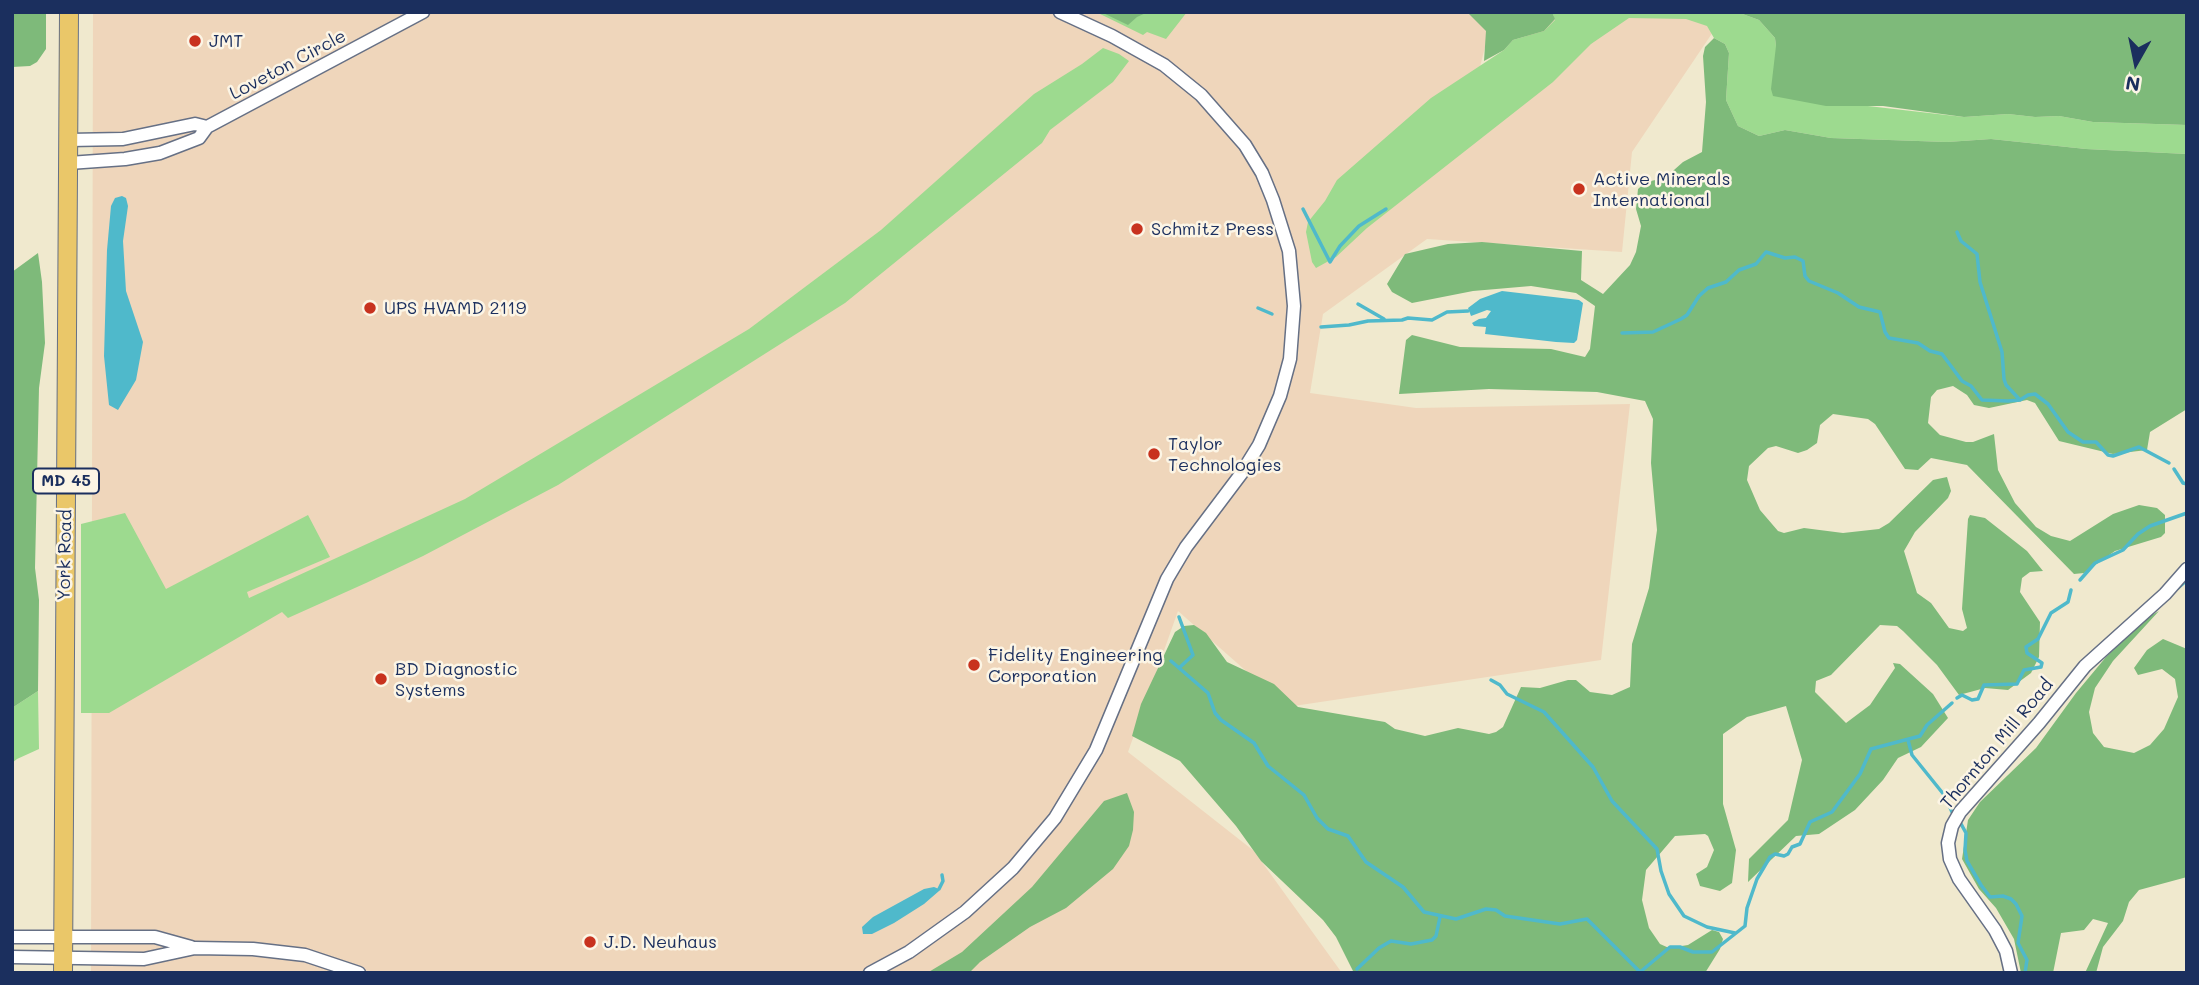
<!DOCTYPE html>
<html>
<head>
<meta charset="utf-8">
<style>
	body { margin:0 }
	#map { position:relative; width:2199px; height:985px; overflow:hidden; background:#f0e9ce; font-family:Mali,sans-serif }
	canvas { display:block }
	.frame { position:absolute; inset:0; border:14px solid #1b2f5e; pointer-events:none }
	.north { position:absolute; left:2101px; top:28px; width:70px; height:70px; -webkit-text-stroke:5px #fcf5e5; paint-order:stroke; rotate:189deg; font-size:19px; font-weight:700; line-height:28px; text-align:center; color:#1b2f5e }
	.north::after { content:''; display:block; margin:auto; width:24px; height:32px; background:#1b2f5e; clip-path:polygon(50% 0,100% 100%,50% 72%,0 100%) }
</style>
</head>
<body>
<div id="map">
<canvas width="2199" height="985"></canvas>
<div class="frame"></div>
<div class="north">N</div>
</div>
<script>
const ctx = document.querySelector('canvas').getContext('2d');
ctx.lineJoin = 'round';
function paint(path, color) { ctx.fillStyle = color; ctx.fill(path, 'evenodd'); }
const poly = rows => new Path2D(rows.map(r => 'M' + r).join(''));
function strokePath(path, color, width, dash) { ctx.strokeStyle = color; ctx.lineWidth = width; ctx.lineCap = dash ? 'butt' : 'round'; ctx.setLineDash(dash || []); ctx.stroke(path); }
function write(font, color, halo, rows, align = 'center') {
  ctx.font = font + ' Mali,sans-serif'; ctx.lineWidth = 5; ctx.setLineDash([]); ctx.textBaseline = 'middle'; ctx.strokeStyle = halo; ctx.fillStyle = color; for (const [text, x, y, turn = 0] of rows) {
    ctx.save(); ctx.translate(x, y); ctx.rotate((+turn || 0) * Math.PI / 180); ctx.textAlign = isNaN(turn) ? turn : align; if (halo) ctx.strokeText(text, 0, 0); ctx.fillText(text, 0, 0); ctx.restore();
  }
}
const built = poly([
	[93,12,1480,12,1491,23,1480,67,1562,12,1698,12,1715,29,1632,152,1622,252,1427,239,1323,314,1310,393,1416,408,1630,404,1601,660,1287,707,1178,611,1128,752,1254,851,1342,973,91,973]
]);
const green = poly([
	[1096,12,1187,12,1166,39,1147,32,1143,35],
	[1552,12,1737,12,1759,20,1775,38,1776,46,1868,106,1964,117,2008,114,2035,117,2059,116,2093,122,2187,125,2187,154,2086,149,1991,139,1947,142,1831,138,1785,130,1759,136,1738,126,1726,100,1729,53,1725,44,1714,38,1707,26,1686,19,1629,18,1591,44,1553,82,1367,228,1336,257,1316,268,1312,262,1306,232,1308,222,1325,201,1337,180,1431,98,1504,50,1513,40,1544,31,1555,20],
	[1103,48,1119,54,1129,61,1113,82,1050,130,1042,143,845,303,558,485,423,556,366,583,288,618,282,612,109,713,81,713,81,524,125,513,166,589,308,515,330,557,247,592,249,598,465,499,749,329,881,230,1034,94,1082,64],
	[38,691,39,749,17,759,12,763,12,708]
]);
const forest = poly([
	[12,12,46,12,46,49,37,62,30,66,12,67],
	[1101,12,1148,12,1137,17,1128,25],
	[1467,12,1552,12,1555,19,1544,31,1513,40,1504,50,1484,61,1486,31],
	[1737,12,2187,12,2187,125,2093,122,2059,116,2035,117,2008,114,1964,117,1883,106,1826,106,1773,96,1771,89,1776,46,1775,38,1759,20],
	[1714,38,1725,44,1729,53,1726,100,1738,126,1759,136,1785,130,1831,138,1947,142,1991,139,2086,149,2187,154,2187,409,2150,432,2147,450,2113,454,2059,441,2035,403,2027,400,1989,408,1974,405,1967,395,1953,386,1937,390,1931,397,1928,423,1940,435,1966,442,1973,442,1994,434,1998,470,2015,503,2036,527,2051,536,2070,541,2113,514,2139,505,2157,508,2165,515,2165,533,2161,537,2115,551,2084,573,2074,574,1967,465,1931,458,1918,470,1905,469,1875,424,1868,419,1833,414,1820,425,1817,443,1807,450,1798,453,1776,446,1768,448,1749,466,1747,480,1760,510,1778,531,1784,533,1804,528,1843,533,1879,529,1889,523,1933,480,1947,477,1951,491,1948,498,1915,532,1904,551,1917,593,1931,603,1949,628,1963,631,1967,628,1962,609,1968,519,1970,515,1985,518,2027,551,2043,571,2030,572,2022,578,2020,592,2040,622,2039,657,2031,673,2008,690,1985,688,1959,695,1937,665,1903,631,1897,626,1880,625,1831,675,1816,681,1815,692,1846,723,1870,705,1895,668,1893,663,1900,664,1933,694,1948,718,1921,747,1898,758,1883,780,1855,810,1819,834,1796,836,1748,882,1749,859,1788,820,1802,760,1786,706,1747,717,1723,734,1723,804,1736,850,1732,883,1720,891,1700,886,1696,874,1707,867,1714,850,1708,836,1705,834,1675,836,1646,870,1642,900,1649,928,1660,944,1669,948,1688,945,1712,930,1719,932,1723,939,1720,949,1705,973,1354,973,1336,937,1323,920,1261,861,1236,826,1180,761,1132,736,1141,704,1175,632,1184,626,1194,625,1206,633,1227,662,1274,684,1298,707,1385,722,1395,729,1425,736,1458,728,1489,734,1496,732,1503,727,1521,687,1540,688,1568,680,1576,680,1590,692,1612,695,1630,687,1632,644,1649,588,1657,530,1651,463,1653,419,1645,401,1597,392,1489,389,1399,394,1406,340,1412,335,1460,347,1551,349,1585,357,1590,349,1595,306,1576,293,1531,286,1473,291,1412,303,1392,292,1387,284,1405,254,1448,244,1482,242,1582,251,1581,280,1603,294,1630,265,1636,252,1641,226,1636,209,1638,189,1646,182,1665,178,1683,162,1702,152,1706,102,1703,56,1705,47],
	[38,253,42,282,45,343,39,388,35,568,39,600,38,691,12,708,12,272],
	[2159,611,2113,661,2095,688,2089,712,2093,733,2104,747,2134,753,2150,745,2164,729,2178,697,2175,679,2162,669,2138,675,2134,668,2147,650,2163,639,2187,649,2187,877,2139,890,2129,902,2123,921,2103,947,2096,973,2085,973,2108,923,2093,919,2084,930,2061,933,2053,973,2021,973,2014,939,1996,908,1979,889,1962,859,1968,820,1980,802,2036,748,2076,693,2106,657,2145,619],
	[1127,793,1134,812,1133,830,1129,846,1113,869,1066,908,1030,927,980,962,969,973,927,973,962,952,1032,887,1104,801]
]);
const water = poly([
	[122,196,126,198,128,206,123,241,126,291,143,342,136,380,118,410,109,405,104,356,107,250,111,206,115,198],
	[1502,291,1579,300,1583,303,1577,340,1574,343,1556,342,1485,334,1486,327,1474,326,1472,323,1479,319,1486,318,1491,311,1487,310,1471,316,1468,308,1480,299],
	[934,887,939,889,939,891,924,904,894,923,872,934,863,934,862,927,873,917,924,889]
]);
const stream = poly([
	[1303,209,1330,262,1340,246,1359,226,1386,209],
	[1957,232,1961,241,1977,254,1980,282,2002,352,2004,379,2006,385,2020,400],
	[1358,304,1384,319],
	[1258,308,1272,314],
	[1321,327,1349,325,1368,321,1402,320,1408,318,1432,320,1447,312,1468,311],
	[1622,333,1653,332,1681,319,1687,315,1699,296,1708,288,1726,282,1739,270,1756,264,1766,252,1785,258,1795,257,1803,261,1805,276,1809,281,1838,293,1859,307,1880,312,1885,332,1889,338,1918,343,1930,351,1942,354,1962,381,1971,386,1982,400,2008,401,2020,400,2028,395,2035,394,2048,404,2068,432,2083,442,2096,442,2108,455,2113,456,2139,447,2169,463],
	[2174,469,2183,483,2187,484],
	[2080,580,2095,563,2123,550,2138,534,2150,526,2187,513],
	[2178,588,2187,580],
	[1171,661,1208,693,1215,713,1221,720,1254,743,1268,766,1304,795,1317,818,1328,829,1348,836,1366,862,1403,887,1424,912,1456,919,1486,909,1496,910,1505,916,1560,924,1587,919,1640,972],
	[1179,668,1193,655,1179,617],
	[1491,680,1500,685,1507,694,1544,712,1593,767,1612,801,1657,849,1661,871,1669,894,1684,916,1707,927,1735,933],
	[1957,698,1962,695,1972,700,1978,699,1984,685,2017,684,2024,670,2041,667,2042,663,2027,653,2026,647,2038,639,2051,613,2068,602,2071,590],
	[1908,740,1912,755,1945,796,1952,812],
	[1960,822,1966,833,1965,850,1967,861,1981,885,1990,897,2003,896,2011,899,2016,904,2022,916,2018,943,2027,960,2025,973],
	[939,889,943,881,942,875],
	[1357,969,1379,948,1391,941,1411,944,1432,940,1436,936,1440,917],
	[1639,973,1670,947,1680,947,1693,952,1712,952,1745,926,1747,908,1757,879,1770,857,1775,854,1784,856,1788,854,1792,847,1800,844,1810,822,1832,812,1860,774,1871,749,1920,736,1927,725,1952,703]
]);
const minor = poly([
	[207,127,423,12],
	[69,163,125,159,160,153,199,138,207,127,195,124,123,139,69,140],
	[12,937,155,937,191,947],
	[12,957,144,959,195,948,253,949,305,955,359,973],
	[870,973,909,952,965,912,1013,868,1055,818,1096,750,1167,579,1186,547,1241,474,1259,445,1280,396,1290,359,1294,306,1289,251,1273,200,1262,173,1245,145,1201,95,1164,65,1112,36,1060,12],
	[2011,973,2006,951,1995,930,1959,879,1950,859,1948,843,1952,826,1960,812,2039,723,2085,666,2165,594,2187,569]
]);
const primary = poly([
	[63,973,69,12]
]);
const markers = [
	[195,41,7,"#c8321e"],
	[1579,189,7,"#c8321e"],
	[1137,229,7,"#c8321e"],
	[370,308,7,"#c8321e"],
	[1154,454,7,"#c8321e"],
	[974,665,7,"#c8321e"],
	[381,679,7,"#c8321e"],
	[590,942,7,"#c8321e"]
];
const shields = [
	[66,481,66]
];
const shieldNames = [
	["MD 45",66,481]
];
const poiNames = [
	["JMT",209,41],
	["Active Minerals",1593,179],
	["International",1593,200],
	["Schmitz Press",1151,229],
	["UPS HVAMD 2119",384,308],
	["Taylor",1168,444],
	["Technologies",1168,465],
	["Fidelity Engineering",988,655],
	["Corporation",988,676],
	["BD Diagnostic",395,669],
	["Systems",395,690],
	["J.D. Neuhaus",604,942]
];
const streetNames = [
	["Loveton Circle",288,65,-28],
	["York Road",65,555,-89],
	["Thornton Mill Road",1997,744,-50]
];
paint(built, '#efd6bb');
paint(green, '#9dda8f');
paint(forest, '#7eba7a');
paint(water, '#4fb9cb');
strokePath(stream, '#4fb9cb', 3.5);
strokePath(minor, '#667085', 15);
strokePath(primary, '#667085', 20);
strokePath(minor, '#fff', 12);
strokePath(primary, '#eac769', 18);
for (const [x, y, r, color] of markers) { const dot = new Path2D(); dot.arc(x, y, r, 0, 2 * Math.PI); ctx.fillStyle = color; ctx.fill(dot); strokePath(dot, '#fcf5e5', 2.5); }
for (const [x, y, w] of shields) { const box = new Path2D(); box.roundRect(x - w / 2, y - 12.5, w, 25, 5); ctx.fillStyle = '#fcf5e5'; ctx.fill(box); strokePath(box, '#1b2f5e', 2); }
write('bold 16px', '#1b2f5e', null, shieldNames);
write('18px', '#1b2f5e', '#fcf5e5', poiNames, 'left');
write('18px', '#1b2f5e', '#fcf5e5', streetNames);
</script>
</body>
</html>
